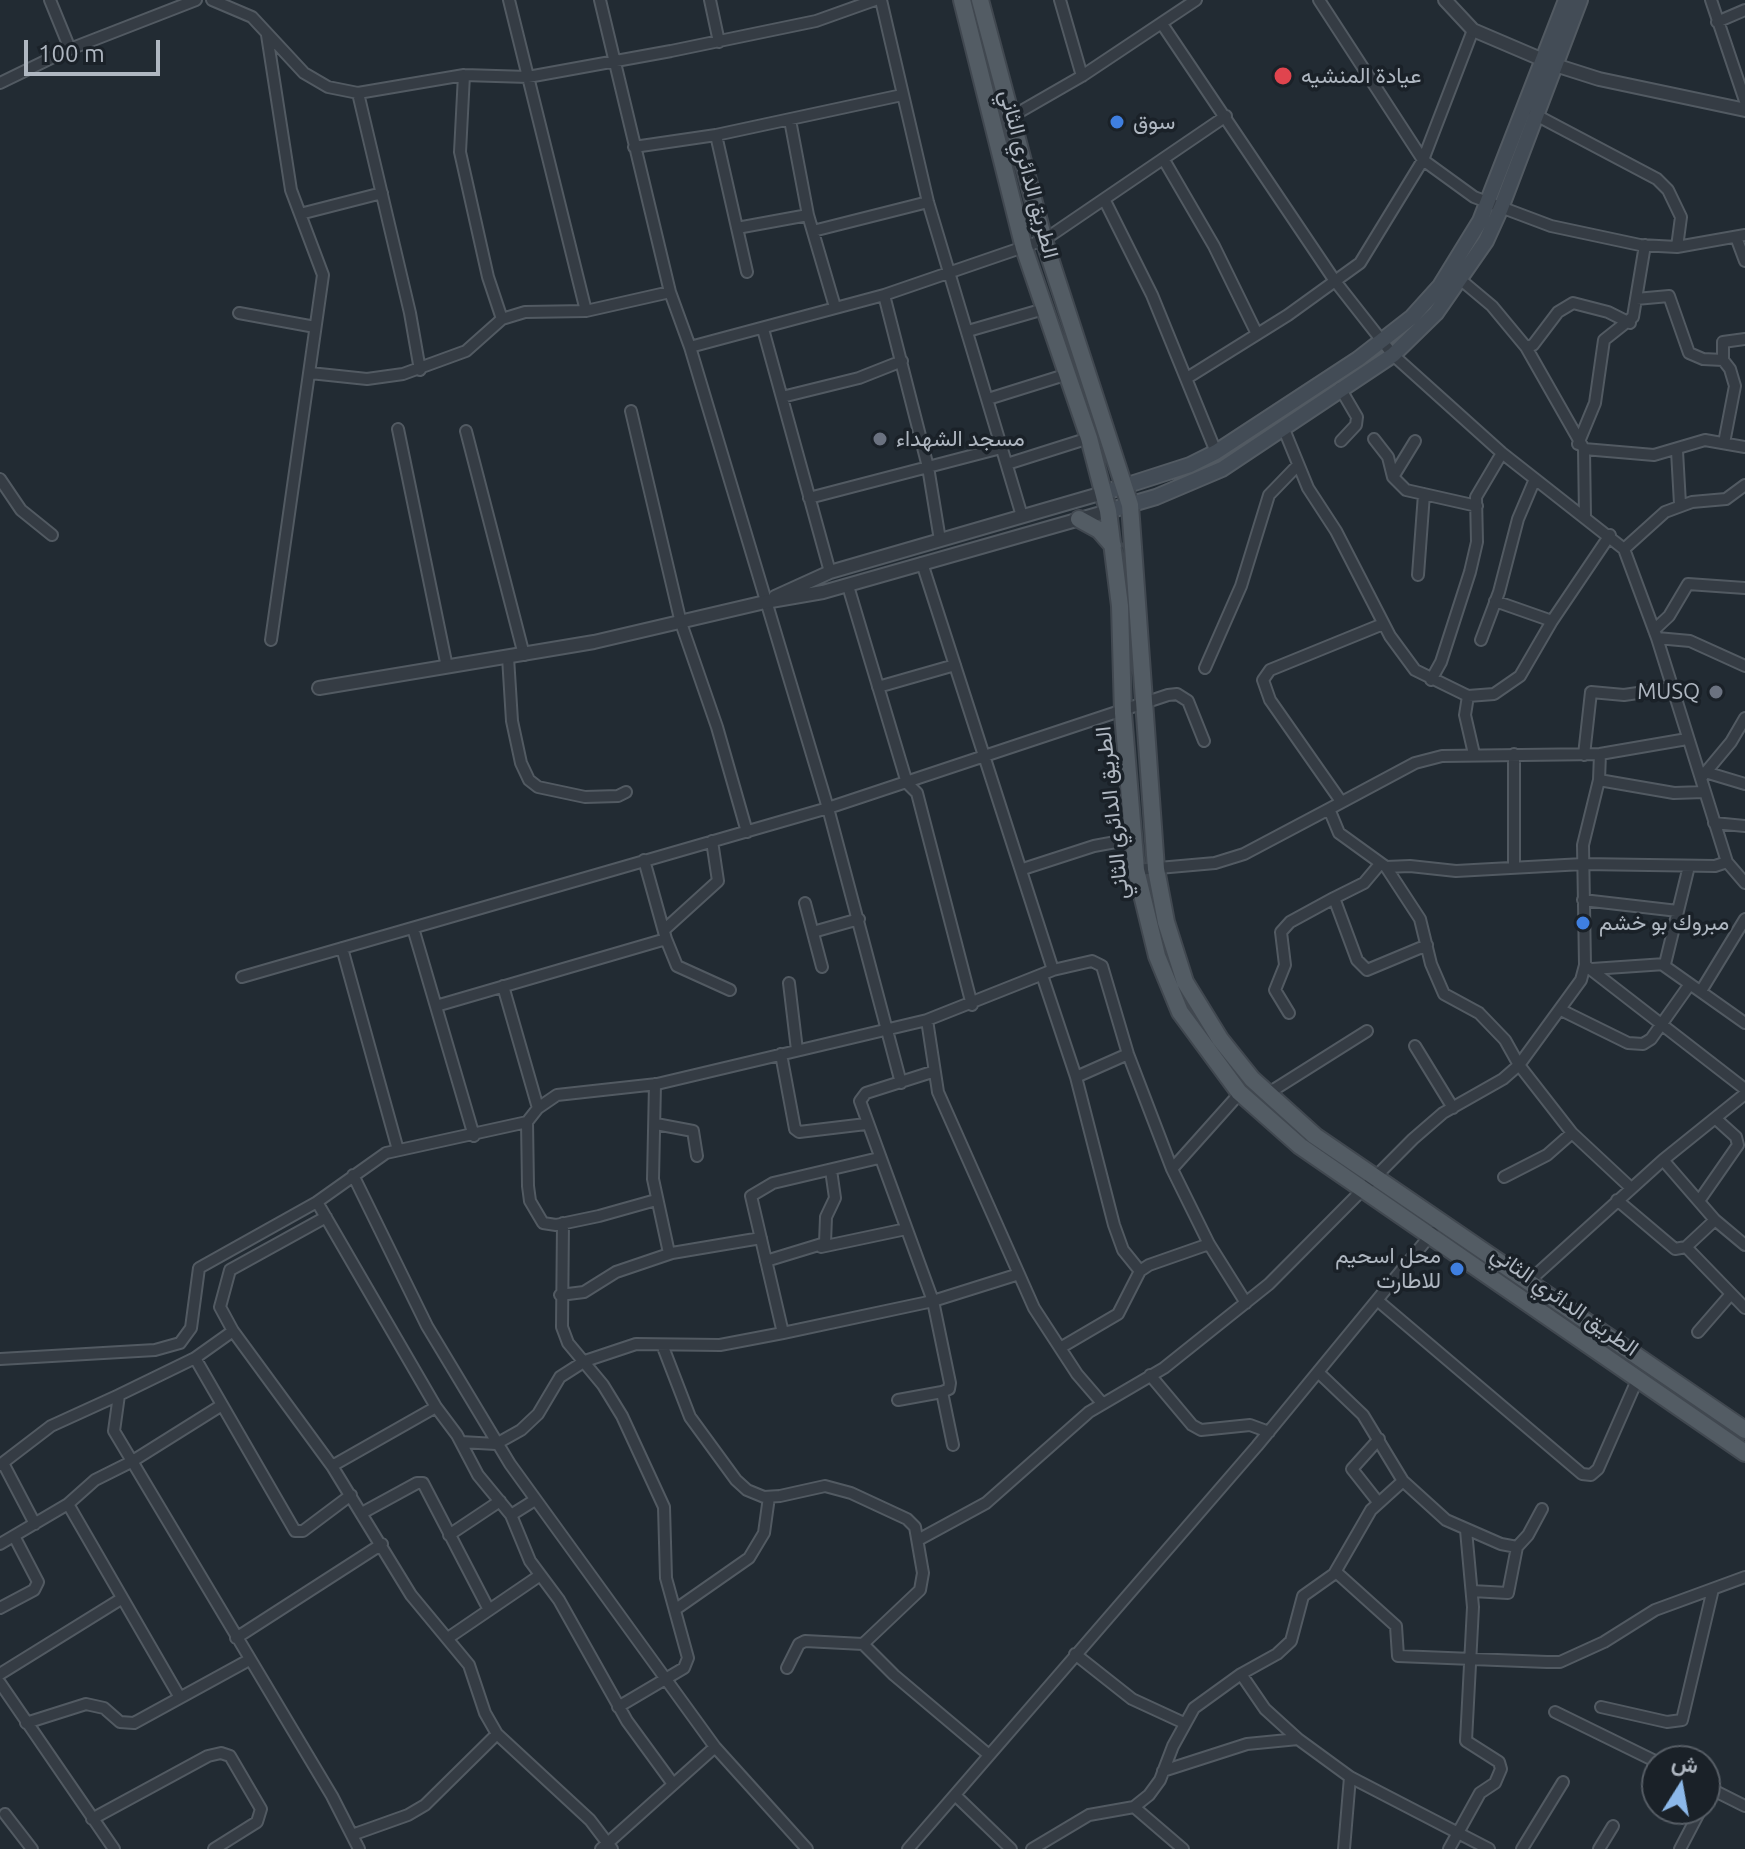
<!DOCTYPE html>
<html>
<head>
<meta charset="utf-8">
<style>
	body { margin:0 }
	#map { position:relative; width:1745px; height:1849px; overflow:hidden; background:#222b33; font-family:Ubuntu,Vazirmatn,sans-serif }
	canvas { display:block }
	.north { position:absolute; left:1641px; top:1745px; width:80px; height:80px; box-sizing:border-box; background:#1a2128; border:2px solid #565d65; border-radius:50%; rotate:11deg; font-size:22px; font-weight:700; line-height:32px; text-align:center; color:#afb7c1 }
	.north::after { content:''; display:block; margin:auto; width:28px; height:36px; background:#8cb8e9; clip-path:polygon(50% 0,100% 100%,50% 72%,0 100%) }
	.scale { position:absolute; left:24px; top:40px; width:136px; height:36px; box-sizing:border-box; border:4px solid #afb7c1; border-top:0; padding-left:10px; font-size:24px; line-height:28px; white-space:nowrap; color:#afb7c1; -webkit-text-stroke:6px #1a2128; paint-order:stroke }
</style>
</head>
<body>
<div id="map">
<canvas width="1745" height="1849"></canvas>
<div class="north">ش</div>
<div class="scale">100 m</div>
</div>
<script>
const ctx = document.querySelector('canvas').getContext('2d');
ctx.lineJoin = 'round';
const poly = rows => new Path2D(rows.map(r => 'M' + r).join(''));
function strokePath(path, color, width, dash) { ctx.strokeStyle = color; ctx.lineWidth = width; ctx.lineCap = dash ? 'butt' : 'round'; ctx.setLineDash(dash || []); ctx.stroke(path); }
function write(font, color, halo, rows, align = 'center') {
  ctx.font = font + ' Ubuntu,Vazirmatn,sans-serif'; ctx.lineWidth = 7; ctx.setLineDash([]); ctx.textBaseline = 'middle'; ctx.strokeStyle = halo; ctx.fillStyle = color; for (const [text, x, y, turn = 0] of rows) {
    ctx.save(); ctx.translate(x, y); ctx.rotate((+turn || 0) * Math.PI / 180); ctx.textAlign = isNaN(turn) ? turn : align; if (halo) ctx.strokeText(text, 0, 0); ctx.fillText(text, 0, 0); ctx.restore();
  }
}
const minor = poly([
	[50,0,70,49],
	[212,0,252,17,304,73,328,87,358,93,464,75,528,77,671,51,816,21,875,0],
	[509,0,586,311],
	[600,0,670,292,690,347,828,808,901,1083],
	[710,0,719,42],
	[881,0,928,202,1022,516],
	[1060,0,1082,76],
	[1319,0,1423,160,1474,197,1551,226,1640,245,1677,247,1745,235],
	[1711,0,1745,101],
	[1717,22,1745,10],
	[1162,24,1335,281,1393,355,1502,453,1624,549,1657,638,1727,862,1745,883],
	[267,35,291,190,323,275,271,640],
	[464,75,460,152,488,277,502,319],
	[0,83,70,49,196,0],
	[358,93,410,313,420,370],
	[1534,114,1657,179,1668,190,1681,217,1677,247],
	[1009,118,1082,76,1196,0],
	[790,120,808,215,835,307],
	[716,135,747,272],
	[634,147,716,135,902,95],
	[1164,160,1214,246,1257,334],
	[1105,201,1152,295,1216,452],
	[300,214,382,193],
	[737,228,808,215],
	[813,231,928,202],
	[1736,237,1745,261],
	[1461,280,1492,306,1526,347,1584,449,1585,517],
	[884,295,928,467,940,540],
	[1636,299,1669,296,1689,353,1703,359,1723,360,1730,369,1735,386,1724,443],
	[239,313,315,327],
	[763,329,830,572],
	[968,331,1044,309],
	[690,347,884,295,1044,240,1226,116],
	[1526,347,1533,345,1558,312,1573,303,1608,312,1630,323],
	[1723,360,1723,342,1745,339],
	[310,373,367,379,403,374,466,351,502,319,525,312,586,311,670,292],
	[1187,378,1288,315,1360,263,1423,160,1473,30],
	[1340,388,1357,417,1356,425,1341,441],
	[782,397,859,378,902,361],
	[988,399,1068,374],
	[631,411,681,623,717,727,747,832],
	[1283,427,1308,488,1336,531,1390,636,1415,670,1468,696,1494,694,1520,676,1552,621,1610,535],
	[398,429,447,667],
	[466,431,524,655],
	[1374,439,1388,457,1393,477,1415,441],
	[1578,444,1595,403,1604,340,1633,317,1645,245],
	[1584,449,1654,455,1705,440,1745,447],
	[1677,451,1680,504],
	[1007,464,1089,438],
	[1393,477,1406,490,1477,506],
	[0,479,21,510,52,535],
	[809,498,1001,448],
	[1624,549,1665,512,1692,502,1726,499,1745,485],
	[1418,575,1424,494],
	[848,586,907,783,917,793,972,1005],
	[1495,601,1552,621],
	[1654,630,1669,616,1688,584,1745,588],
	[1657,638,1690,641,1745,666],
	[1481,640,1499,592,1518,519,1535,479],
	[508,657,512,721,521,763,529,780,538,787,585,797,618,796,626,792],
	[1205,668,1241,586,1269,495,1298,465],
	[1431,680,1441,662,1470,572,1477,542,1476,497,1502,453],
	[878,687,955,665],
	[1468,696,1465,715,1474,754],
	[1514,754,1514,868],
	[1584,755,1591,692,1624,695,1672,688],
	[1705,772,1745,784],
	[1701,778,1731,742,1745,718],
	[1599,780,1674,793,1704,792],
	[1340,800,1270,700,1263,680,1270,670,1383,624],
	[1329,809,1415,763,1442,756,1600,754,1687,739],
	[1714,823,1745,826],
	[1380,864,1364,883,1334,898,1357,960,1367,970,1427,945],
	[1386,867,1420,919,1431,964,1444,994,1479,1013,1505,1040,1519,1065,1572,1133,1631,1188],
	[1023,869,1094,846,1132,839],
	[1136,870,1215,863,1244,854,1329,809,1339,833,1386,867,1410,866,1456,871,1583,864,1715,866,1727,862],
	[1583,900,1678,911],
	[805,903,822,967],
	[413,928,474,1136],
	[664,930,718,881,712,841],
	[813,932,859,919],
	[666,939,677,966,730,990],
	[342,948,398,1150],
	[1585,965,1745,1089],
	[1663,965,1745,1023],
	[1592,969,1665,964,1689,866],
	[1053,970,1092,961,1102,966,1128,1054,1172,1169,1209,1244,1246,1303],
	[1042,975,1076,1077,1114,1225,1123,1250,1140,1271],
	[242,977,828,808,1168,695,1177,694,1188,701,1204,741],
	[789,983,797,1050],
	[503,986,538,1108],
	[1701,991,1745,919],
	[436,1006,666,939,644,860],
	[1561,1010,1628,1043,1643,1044,1651,1039,1690,984],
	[1289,1013,1275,990,1285,965,1281,932,1290,922,1334,898],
	[927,1020,938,1092,1034,1308,1077,1374,1102,1403],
	[1415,1046,1453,1108],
	[781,1054,795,1129,799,1132,866,1124],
	[1076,1077,1128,1054],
	[655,1084,653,1179,669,1253],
	[1267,1094,1367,1031],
	[527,1122,528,1186,530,1201,543,1223,556,1225,599,1216,656,1200],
	[656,1124,693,1131,697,1156],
	[1663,1160,1715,1220,1745,1245],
	[1172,1169,1240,1093],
	[353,1175,427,1326,510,1464,715,1747,807,1849],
	[1504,1177,1547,1155,1572,1133],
	[1617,1200,1675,1249,1686,1247],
	[1699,1201,1738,1145,1736,1137,1715,1118],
	[317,1202,436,1407,457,1435,478,1475,511,1515,530,1561,559,1600,627,1721,673,1784],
	[326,1217,230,1270,220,1307,233,1331,332,1466,411,1595,469,1665,485,1713,497,1734,425,1805,408,1815,352,1835],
	[1715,1220,1686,1247,1745,1308],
	[563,1223,562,1327,568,1343,603,1385,622,1416,664,1507,666,1578,688,1658,684,1668,618,1707],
	[821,1247,906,1229],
	[766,1261,825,1243,826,1217,835,1198,831,1170],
	[1528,1282,1663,1160,1745,1094],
	[560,1295,584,1292,616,1272,672,1253,761,1238],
	[1377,1300,1582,1474,1591,1475,1598,1469,1638,1378],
	[1698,1332,1731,1294],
	[783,1333,751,1196,773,1183,879,1158],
	[663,1347,690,1417,736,1480,747,1490,764,1497,780,1496,825,1486,851,1493,907,1519,915,1527,923,1573,920,1590,863,1644,894,1675,989,1755],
	[1060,1348,1118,1314,1140,1271,1149,1265,1209,1244],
	[195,1358,295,1531,303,1531,351,1495],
	[0,1359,155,1350,180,1343,191,1328,199,1268,317,1202,386,1153,527,1122,538,1108,557,1095,657,1084,927,1020,1053,970,922,563],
	[1318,1372,1363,1415,1403,1481,1446,1520,1501,1544,1517,1547,1528,1535,1542,1509],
	[1150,1375,1192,1425,1201,1430,1250,1425,1269,1432],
	[942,1392,953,1445],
	[119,1395,195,1358,233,1331],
	[898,1400,942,1392,949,1389,950,1383,933,1301,860,1101,866,1093,932,1072],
	[461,1442,496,1444,521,1430,538,1414,560,1377,585,1361,636,1344,720,1345,783,1333,933,1301,1019,1274],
	[3,1463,35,1524],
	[0,1465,51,1426,119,1395,114,1431,332,1796,359,1849],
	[332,1466,436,1407],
	[1378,1502,1352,1469,1379,1439],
	[68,1504,95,1480,131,1462,222,1405],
	[362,1513,417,1483,423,1483,489,1610],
	[511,1515,535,1500],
	[449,1535,500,1501],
	[918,1540,986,1503,1089,1412,1164,1368,1269,1284,1413,1139,1443,1113,1503,1079,1519,1065,1581,980,1585,965,1583,845,1599,780,1600,754],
	[0,1544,68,1504,179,1696],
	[1336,1572,1396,1626,1398,1656,1547,1662,1560,1662,1604,1642,1655,1610,1745,1577],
	[1472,1591,1508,1593,1517,1547],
	[0,1608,34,1590,38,1582,14,1536],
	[676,1609,749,1558,764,1533,769,1497],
	[236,1638,382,1544],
	[448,1638,539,1576],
	[1075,1654,1132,1699,1184,1723],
	[787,1668,799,1644,805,1641,863,1644],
	[0,1674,121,1599],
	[0,1683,114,1849],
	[1601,1707,1667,1722,1682,1720,1713,1589],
	[1555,1712,1657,1762],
	[26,1723,86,1704,104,1708,120,1722,134,1723,249,1660],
	[497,1734,590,1820,612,1849],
	[1298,1739,1350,1777,1489,1849],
	[1163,1771,1247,1744,1298,1739,1265,1709,1241,1674],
	[1705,1786,1745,1806],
	[955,1795,1011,1849],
	[1705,1802,1712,1789],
	[1134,1807,1183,1849],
	[5,1814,32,1849],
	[92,1819,208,1756,221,1753,230,1756,261,1809,257,1822,214,1849],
	[601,1849,715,1747],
	[908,1849,1257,1446,1433,1232],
	[1032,1849,1089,1815,1134,1807,1149,1795,1160,1780,1173,1746,1194,1708,1241,1674,1277,1654,1291,1641,1303,1596,1334,1574,1371,1510,1403,1481],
	[1344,1849,1350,1777],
	[1449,1849,1480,1793,1495,1783,1501,1769,1499,1762,1466,1741,1473,1607,1466,1530],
	[1522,1849,1563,1782],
	[1599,1849,1613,1826],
	[1680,1849,1701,1809]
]);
const tertiary = poly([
	[1445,0,1473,30,1555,65,1599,79,1745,110],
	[775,597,830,572,1103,493],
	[319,688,594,642,765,602,823,592,1108,511]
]);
const secondary = poly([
	[1103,493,1190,465,1216,452,1358,359,1412,317,1440,286,1480,221,1566,0],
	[1108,511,1156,497,1222,469,1393,355,1436,313,1486,241,1501,208,1580,0]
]);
const primary = poly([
	[962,0,1024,248,1089,438,1108,511,1120,606,1123,713,1136,870,1157,956,1180,1012,1239,1092,1300,1146,1745,1453],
	[980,0,1044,240,1130,505,1156,869,1166,922,1185,982,1220,1039,1252,1079,1315,1136,1745,1430],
	[1079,519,1099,530,1113,546]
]);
const markers = [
	[1283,76,10,"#e0444e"],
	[1117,122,8,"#3f7fe0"],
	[880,439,8,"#6b7280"],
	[1716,692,8,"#6b7280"],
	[1583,923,8,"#3f7fe0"],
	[1457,1269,8,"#3f7fe0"]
];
const poiNames = [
	["عيادة المنشيه",1301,76],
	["سوق",1133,122],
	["مسجد الشهداء",896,439],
	["MUSQ",1700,692,"right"],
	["مبروك بو خشم",1599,923],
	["محل اسحيم",1441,1256,"right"],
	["للاطارت",1441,1281,"right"]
];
const streetNames = [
	["الطريق الدائري الثاني",1029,174,75],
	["الطريق الدائري الثاني",1112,813,-96],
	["الطريق الدائري الثاني",1565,1301,35]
];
strokePath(minor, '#525a62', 14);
strokePath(tertiary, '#525a62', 16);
strokePath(secondary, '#525a62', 18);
strokePath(primary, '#414850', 20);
strokePath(minor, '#353c44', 10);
strokePath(tertiary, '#353c44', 12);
strokePath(secondary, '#434c56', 14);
strokePath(primary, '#535c64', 16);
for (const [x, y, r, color] of markers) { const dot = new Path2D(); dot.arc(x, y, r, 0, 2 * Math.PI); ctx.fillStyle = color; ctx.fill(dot); strokePath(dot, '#1a2128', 3); }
write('22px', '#afb7c1', '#1a2128', poiNames, 'left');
write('22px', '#afb7c1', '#1a2128', streetNames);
</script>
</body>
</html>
